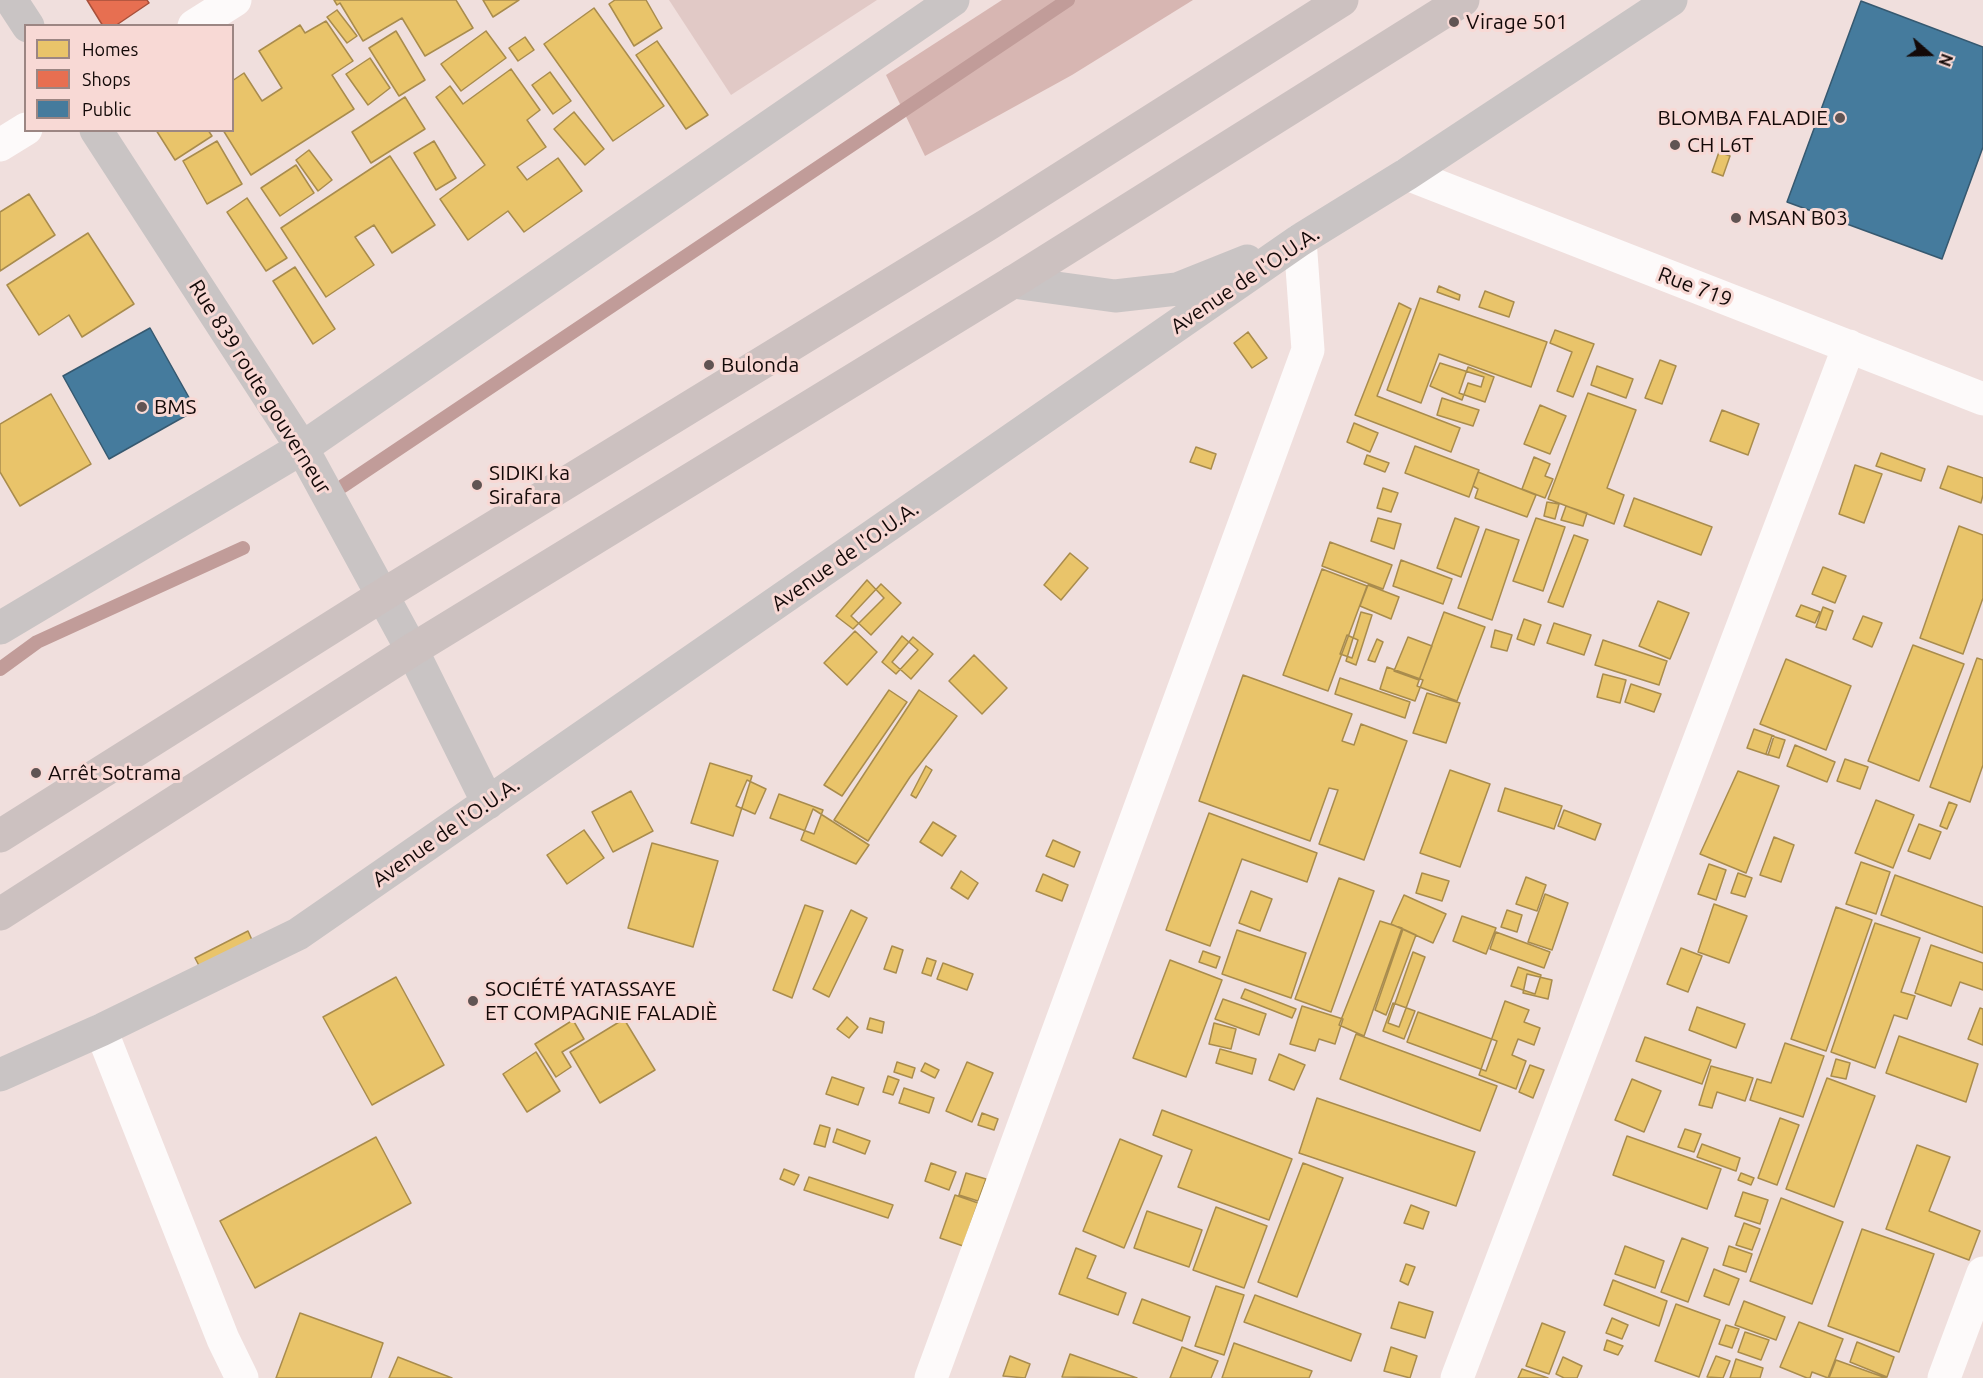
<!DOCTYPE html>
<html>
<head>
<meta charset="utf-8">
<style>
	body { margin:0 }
	#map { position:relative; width:1983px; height:1378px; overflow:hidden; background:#f0dfdd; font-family:Ubuntu,sans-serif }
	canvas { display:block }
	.legend { position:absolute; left:24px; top:24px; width:210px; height:108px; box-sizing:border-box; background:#f8d9d5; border:2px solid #9c8683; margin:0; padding:8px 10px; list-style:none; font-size:18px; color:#130908 }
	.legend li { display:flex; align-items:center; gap:12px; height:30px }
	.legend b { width:30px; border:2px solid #9c8683 }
	.north { position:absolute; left:1899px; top:24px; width:60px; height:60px; -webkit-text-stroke:4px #f8d9d5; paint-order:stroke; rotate:110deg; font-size:16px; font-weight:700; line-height:24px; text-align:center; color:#130908 }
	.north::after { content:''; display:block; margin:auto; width:21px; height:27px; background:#130908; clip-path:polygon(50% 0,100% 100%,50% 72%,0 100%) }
</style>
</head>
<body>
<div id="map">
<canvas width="1983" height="1378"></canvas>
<ul class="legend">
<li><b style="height:16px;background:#e9c46a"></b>Homes</li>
<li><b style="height:16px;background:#e76f51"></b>Shops</li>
<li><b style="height:16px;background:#457b9d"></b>Public</li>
</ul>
<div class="north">N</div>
</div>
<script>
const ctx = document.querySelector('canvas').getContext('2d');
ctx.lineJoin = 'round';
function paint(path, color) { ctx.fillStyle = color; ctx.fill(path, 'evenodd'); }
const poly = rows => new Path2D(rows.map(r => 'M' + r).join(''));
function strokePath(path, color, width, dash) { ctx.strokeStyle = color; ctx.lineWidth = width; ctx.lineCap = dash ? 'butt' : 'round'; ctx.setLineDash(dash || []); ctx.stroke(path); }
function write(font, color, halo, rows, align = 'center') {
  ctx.font = font + ' Ubuntu,sans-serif'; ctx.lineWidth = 6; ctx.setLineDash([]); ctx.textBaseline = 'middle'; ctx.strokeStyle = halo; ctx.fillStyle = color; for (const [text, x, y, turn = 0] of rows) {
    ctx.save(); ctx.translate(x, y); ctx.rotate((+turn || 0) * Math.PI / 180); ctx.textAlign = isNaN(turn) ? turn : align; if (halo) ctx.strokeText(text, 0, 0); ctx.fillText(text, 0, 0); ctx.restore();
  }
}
const green = poly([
	[669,0,877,0,731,95]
]);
const forest = poly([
	[1002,0,1193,0,1072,75,925,156,886,75]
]);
const homes = poly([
	[334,0,456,0,473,28,425,56,402,18,363,41,340,3,337,5,334,0],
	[483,0,519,0,493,17,483,0],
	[615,0,646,0,662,28,634,46,609,4,615,0],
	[594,8,664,106,613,141,544,44,594,8],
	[337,10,357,36,347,43,327,17,337,10],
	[326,21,353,61,332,75,354,109,251,175,223,130,232,130,232,81,244,73,262,101,282,88,259,51,300,25,305,33,326,21],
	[396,31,425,80,399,96,369,48,396,31],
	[486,31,506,58,461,91,441,64,486,31],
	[525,37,534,50,518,61,509,48,525,37],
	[657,41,708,115,686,129,636,55,657,41],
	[370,58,390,88,368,105,346,74,370,58],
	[511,69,540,110,527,120,546,147,517,167,527,180,558,158,582,191,524,232,508,211,468,240,440,199,485,165,436,97,450,86,463,104,511,69],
	[550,72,571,101,553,114,532,85,550,72],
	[405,97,425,129,371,163,352,132,405,97],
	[574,112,604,149,585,165,554,129,574,112],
	[156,130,208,130,212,136,175,160,156,130],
	[217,141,242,184,207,204,183,161,217,141],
	[434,141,456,178,436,190,414,153,434,141],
	[309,150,332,180,318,191,296,160,309,150],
	[1719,152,1730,156,1723,176,1712,172,1719,152],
	[390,156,435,225,392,253,374,225,355,237,374,265,326,297,281,228,390,156],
	[296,165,314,193,280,216,261,188,296,165],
	[29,194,55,235,0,271,0,212,29,194],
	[247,198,287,258,266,271,227,212,247,198],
	[88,233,134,304,82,337,69,315,39,335,7,285,88,233],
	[295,267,335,329,313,344,273,281,295,267],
	[1439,286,1460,295,1459,300,1437,292,1439,286],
	[1485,291,1514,302,1509,317,1479,307,1485,291],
	[1420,298,1547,342,1531,387,1439,354,1421,403,1387,390,1420,298],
	[1399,303,1411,309,1377,396,1460,428,1451,452,1355,415,1399,303],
	[1555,330,1594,344,1573,397,1557,391,1572,352,1550,343,1555,330],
	[1248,332,1267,358,1252,368,1234,343,1248,332],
	[1660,360,1676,366,1662,404,1645,398,1660,360],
	[1440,363,1484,377,1481,387,1468,383,1462,400,1430,386,1440,363],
	[1597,366,1633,379,1626,398,1591,385,1597,366],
	[1468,367,1494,377,1485,402,1459,393,1468,367],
	[1588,393,1636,410,1607,488,1624,495,1614,524,1548,499,1588,393],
	[51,394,91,464,20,506,0,472,0,424,51,394],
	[1442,398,1479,410,1473,426,1437,415,1442,398],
	[1540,405,1566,416,1550,454,1524,444,1540,405],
	[1722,410,1759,424,1748,455,1710,441,1722,410],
	[1354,423,1378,433,1370,452,1347,442,1354,423],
	[1415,446,1479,470,1469,497,1405,473,1415,446],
	[1196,447,1216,454,1211,469,1190,462,1196,447],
	[1881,453,1925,469,1921,481,1876,466,1881,453],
	[1367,455,1389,463,1385,472,1364,464,1367,455],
	[1534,457,1550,464,1545,476,1553,479,1545,498,1522,489,1534,457],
	[1855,465,1882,474,1864,523,1839,514,1855,465],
	[1948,466,1983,478,1983,495,1981,503,1940,488,1948,466],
	[1478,472,1536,495,1527,517,1475,498,1478,489,1473,486,1478,472],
	[1383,488,1398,493,1391,512,1377,508,1383,488],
	[1634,498,1712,527,1701,555,1624,526,1634,498],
	[1547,502,1559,504,1555,519,1544,516,1547,502],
	[1566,506,1587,513,1583,526,1561,520,1566,506],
	[1378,518,1401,524,1394,549,1371,541,1378,518],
	[1455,518,1479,527,1461,577,1437,568,1455,518],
	[1536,518,1565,527,1543,591,1513,581,1536,518],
	[1959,526,1983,535,1983,598,1963,654,1920,638,1959,526],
	[1486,529,1519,540,1492,620,1458,608,1486,529],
	[1574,535,1588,540,1563,607,1548,602,1574,535],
	[1330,542,1392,565,1383,589,1322,566,1330,542],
	[1070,553,1088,568,1061,600,1044,585,1070,553],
	[1401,560,1452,579,1443,604,1393,586,1401,560],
	[1823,567,1846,576,1835,603,1812,594,1823,567],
	[1322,569,1367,586,1328,691,1283,675,1322,569],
	[867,580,884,598,853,629,836,616,867,580],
	[881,584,901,603,871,635,851,616,881,584],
	[1368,585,1399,597,1391,619,1360,606,1368,585],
	[1658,601,1689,613,1670,659,1639,646,1658,601],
	[1801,605,1820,612,1815,623,1796,616,1801,605],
	[1823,607,1833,611,1826,630,1816,627,1823,607],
	[1361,612,1372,615,1356,665,1346,661,1361,612],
	[1444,612,1485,627,1457,701,1417,686,1444,612],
	[1863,616,1882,623,1872,647,1853,639,1863,616],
	[1524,619,1541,625,1534,645,1517,639,1524,619],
	[1554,623,1591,635,1584,655,1547,643,1554,623],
	[1495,630,1512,635,1507,651,1491,647,1495,630],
	[855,631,877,652,847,685,824,663,855,631],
	[1347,635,1358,640,1352,658,1340,654,1347,635],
	[902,636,918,650,896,674,882,662,902,636],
	[913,637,933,654,911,679,892,662,913,637],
	[1408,637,1432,646,1419,680,1394,671,1408,637],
	[1377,639,1383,642,1375,662,1368,660,1377,639],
	[1603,640,1667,661,1659,685,1595,665,1603,640],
	[1913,645,1964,664,1919,781,1868,761,1913,645],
	[974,655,1007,688,982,714,949,681,974,655],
	[1977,658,1983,660,1983,765,1970,802,1930,787,1977,658],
	[1786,659,1851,686,1826,750,1760,724,1786,659],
	[1387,667,1423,680,1415,701,1380,689,1387,667],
	[1603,674,1626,680,1620,703,1597,697,1603,674],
	[1243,675,1352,714,1342,741,1354,745,1361,724,1407,741,1364,860,1319,844,1338,790,1329,788,1310,841,1199,801,1243,675],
	[1340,678,1410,702,1405,718,1335,694,1340,678],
	[1631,684,1661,694,1654,712,1625,702,1631,684],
	[889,690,907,702,842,796,824,785,889,690],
	[919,690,957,716,910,777,868,841,834,820,919,690],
	[1427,693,1460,703,1446,743,1413,733,1427,693],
	[1754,729,1774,736,1768,755,1747,748,1754,729],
	[1772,736,1785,740,1779,758,1766,754,1772,736],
	[1795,745,1835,762,1827,782,1787,766,1795,745],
	[1845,759,1868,767,1860,789,1837,781,1845,759],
	[710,763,752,776,733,836,691,823,710,763],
	[926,766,932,770,916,798,911,795,926,766],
	[1450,770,1490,784,1460,867,1420,853,1450,770],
	[1738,771,1779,786,1746,873,1700,854,1738,771],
	[747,780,766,789,755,814,736,806,747,780],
	[1505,788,1562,806,1554,829,1498,811,1505,788],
	[631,791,653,831,613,852,592,812,631,791],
	[779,794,823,810,814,834,770,818,779,794],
	[1876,800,1914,815,1893,868,1855,853,1876,800],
	[1949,802,1957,805,1947,829,1940,826,1949,802],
	[813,809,869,845,856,864,801,840,813,809],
	[1564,810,1601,824,1595,840,1558,826,1564,810],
	[1209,813,1317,853,1307,882,1242,859,1210,946,1166,930,1209,813],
	[933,822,956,836,942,856,920,842,933,822],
	[1919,824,1941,832,1930,859,1908,851,1919,824],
	[584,830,604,858,567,884,547,855,584,830],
	[1774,837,1794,845,1781,882,1760,875,1774,837],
	[1053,840,1080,852,1074,867,1046,856,1053,840],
	[652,843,718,861,693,947,628,928,652,843],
	[1861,862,1890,872,1876,914,1846,904,1861,862],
	[1709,864,1726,870,1716,900,1698,894,1709,864],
	[961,871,978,883,968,899,951,888,961,871],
	[1422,873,1449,881,1442,901,1416,893,1422,873],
	[1738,873,1752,878,1745,897,1731,893,1738,873],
	[1043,874,1068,885,1062,901,1036,891,1043,874],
	[1895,875,1983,907,1983,953,1881,915,1895,875],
	[1526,877,1546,885,1537,911,1516,904,1526,877],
	[1339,878,1374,891,1331,1012,1295,999,1339,878],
	[1251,891,1272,899,1260,931,1239,923,1251,891],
	[1545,894,1568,903,1552,950,1528,942,1545,894],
	[1404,895,1446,914,1433,943,1391,924,1404,895],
	[1714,904,1747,916,1729,963,1698,952,1714,904],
	[805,905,823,911,792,998,773,990,805,905],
	[1836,907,1872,920,1826,1051,1791,1039,1836,907],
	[851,910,867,918,829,997,813,989,851,910],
	[1507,910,1522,915,1517,932,1501,927,1507,910],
	[1462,916,1496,928,1486,954,1453,941,1462,916],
	[1380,921,1402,928,1364,1036,1339,1025,1380,921],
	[1875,923,1920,938,1901,992,1915,996,1907,1019,1894,1015,1875,1068,1831,1052,1875,923],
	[1403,929,1416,935,1386,1015,1375,1010,1403,929],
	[1237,930,1306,953,1291,998,1222,974,1237,930],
	[248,931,256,949,204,975,195,958,248,931],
	[1496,932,1550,952,1544,968,1490,949,1496,932],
	[1931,945,1983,963,1983,990,1960,982,1951,1006,1915,993,1931,945],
	[892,946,903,950,896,973,884,969,892,946],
	[1681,948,1702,956,1688,992,1667,984,1681,948],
	[1203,951,1220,957,1216,968,1199,962,1203,951],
	[1413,952,1425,957,1399,1027,1388,1023,1413,952],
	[927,958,936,961,931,976,922,973,927,958],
	[1170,960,1222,980,1186,1077,1133,1058,1170,960],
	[943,963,973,974,967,990,937,979,943,963],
	[1518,967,1541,975,1535,994,1511,986,1518,967],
	[1527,974,1552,980,1548,999,1523,993,1527,974],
	[396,977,444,1065,372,1105,323,1017,396,977],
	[1245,989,1296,1009,1292,1018,1241,998,1245,989],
	[1223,999,1266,1014,1259,1035,1215,1019,1223,999],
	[1505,1001,1529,1010,1524,1022,1540,1028,1534,1045,1518,1039,1512,1055,1526,1061,1516,1089,1479,1075,1505,1001],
	[1393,1003,1415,1011,1404,1039,1383,1031,1393,1003],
	[1302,1006,1343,1019,1335,1044,1319,1039,1315,1051,1290,1044,1302,1006],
	[1697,1007,1745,1024,1736,1048,1689,1030,1697,1007],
	[1980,1008,1983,1009,1983,1045,1968,1039,1980,1008],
	[1418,1012,1497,1041,1486,1071,1407,1042,1418,1012],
	[847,1017,858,1027,849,1038,837,1029,847,1017],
	[870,1018,884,1022,882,1033,867,1029,870,1018],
	[624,1019,655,1070,600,1103,570,1052,624,1019],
	[573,1020,584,1039,562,1052,571,1067,556,1077,535,1044,573,1020],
	[1214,1023,1236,1029,1231,1049,1209,1044,1214,1023],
	[1356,1034,1497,1086,1480,1131,1340,1079,1356,1034],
	[1899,1036,1978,1064,1966,1102,1886,1073,1899,1036],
	[1645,1037,1711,1060,1702,1084,1636,1061,1645,1037],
	[1785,1043,1824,1056,1803,1117,1750,1100,1757,1079,1771,1083,1785,1043],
	[1220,1049,1256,1059,1252,1074,1216,1063,1220,1049],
	[536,1052,560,1091,527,1112,503,1074,536,1052],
	[1279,1054,1305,1065,1294,1090,1269,1080,1279,1054],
	[1836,1059,1850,1063,1846,1079,1831,1076,1836,1059],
	[897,1062,915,1068,912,1078,894,1072,897,1062],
	[967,1062,993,1073,972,1122,946,1111,967,1062],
	[925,1063,939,1070,935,1078,921,1071,925,1063],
	[1530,1065,1544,1070,1533,1098,1519,1092,1530,1065],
	[1711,1066,1753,1078,1745,1101,1717,1092,1712,1108,1699,1105,1711,1066],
	[888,1076,899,1080,893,1095,883,1092,888,1076],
	[832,1077,864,1088,858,1105,826,1094,832,1077],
	[1827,1078,1875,1096,1834,1207,1786,1189,1827,1078],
	[1632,1079,1661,1091,1644,1132,1615,1120,1632,1079],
	[904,1088,934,1098,929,1113,899,1103,904,1088],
	[1317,1098,1475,1152,1456,1206,1299,1153,1317,1098],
	[1162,1110,1292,1159,1269,1220,1178,1187,1192,1150,1153,1135,1162,1110],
	[982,1113,998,1119,994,1130,978,1125,982,1113],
	[1780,1118,1799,1125,1777,1185,1758,1178,1780,1118],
	[820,1125,830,1128,825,1147,814,1144,820,1125],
	[837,1129,870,1141,865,1154,833,1142,837,1129],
	[1685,1129,1701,1134,1694,1152,1678,1147,1685,1129],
	[1627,1136,1721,1169,1707,1209,1613,1175,1627,1136],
	[376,1137,411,1203,255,1288,220,1221,376,1137],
	[1120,1139,1162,1156,1124,1248,1083,1231,1120,1139],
	[1702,1144,1740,1158,1736,1171,1697,1157,1702,1144],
	[1917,1145,1950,1157,1929,1211,1980,1231,1969,1260,1886,1229,1917,1145],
	[931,1163,956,1172,949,1190,925,1181,931,1163],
	[1303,1163,1343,1178,1297,1297,1258,1282,1303,1163],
	[784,1169,799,1175,794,1185,780,1179,784,1169],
	[966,1173,986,1179,978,1201,959,1195,966,1173],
	[1741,1173,1754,1178,1751,1185,1738,1180,1741,1173],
	[809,1177,893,1205,888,1218,804,1190,809,1177],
	[1743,1192,1768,1200,1760,1224,1735,1216,1743,1192],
	[955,1195,978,1203,963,1246,940,1238,955,1195],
	[1781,1198,1843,1222,1812,1304,1750,1281,1781,1198],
	[1411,1205,1429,1212,1423,1229,1404,1223,1411,1205],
	[1216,1207,1267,1226,1244,1288,1193,1270,1216,1207],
	[1147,1211,1202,1230,1189,1267,1134,1248,1147,1211],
	[1744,1223,1760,1229,1752,1250,1736,1245,1744,1223],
	[1862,1229,1934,1254,1899,1352,1828,1326,1862,1229],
	[1682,1238,1708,1248,1688,1302,1661,1292,1682,1238],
	[1625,1246,1664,1261,1655,1288,1615,1274,1625,1246],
	[1729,1246,1752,1254,1746,1272,1723,1265,1729,1246],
	[1076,1248,1096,1256,1087,1278,1126,1293,1118,1315,1059,1294,1076,1248],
	[1406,1264,1415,1267,1408,1285,1400,1281,1406,1264],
	[1714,1269,1739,1279,1729,1305,1704,1296,1714,1269],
	[1613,1280,1667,1301,1659,1326,1604,1305,1613,1280],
	[1216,1286,1244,1295,1224,1355,1195,1346,1216,1286],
	[1255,1295,1361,1334,1351,1361,1244,1322,1255,1295],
	[1142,1299,1190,1317,1182,1341,1133,1323,1142,1299],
	[1744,1301,1785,1317,1776,1340,1735,1325,1744,1301],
	[1399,1302,1433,1312,1425,1338,1391,1328,1399,1302],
	[1676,1304,1720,1320,1699,1377,1655,1361,1676,1304],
	[300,1313,383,1343,371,1378,276,1378,300,1313],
	[1612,1318,1628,1325,1622,1339,1606,1333,1612,1318],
	[1799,1322,1843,1339,1828,1378,1812,1372,1810,1378,1807,1378,1780,1367,1799,1322],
	[1542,1323,1565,1332,1549,1374,1526,1366,1542,1323],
	[1726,1325,1739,1329,1732,1348,1719,1344,1726,1325],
	[1745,1332,1769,1340,1761,1360,1738,1352,1745,1332],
	[1607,1340,1623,1346,1618,1355,1604,1350,1607,1340],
	[1857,1342,1894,1357,1887,1377,1850,1362,1857,1342],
	[1234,1343,1312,1371,1309,1378,1222,1378,1234,1343],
	[1182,1347,1218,1361,1211,1378,1170,1378,1182,1347],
	[1391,1347,1417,1356,1410,1378,1384,1371,1391,1347],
	[1070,1354,1137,1378,1062,1377,1070,1354],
	[1010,1356,1030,1364,1025,1378,1003,1376,1010,1356],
	[1716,1356,1730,1361,1723,1378,1707,1377,1716,1356],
	[398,1357,452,1378,389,1378,398,1357],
	[1563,1357,1582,1366,1577,1378,1564,1378,1556,1374,1563,1357],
	[1736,1359,1763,1368,1760,1378,1730,1378,1736,1359],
	[1836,1360,1886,1378,1829,1378,1836,1360],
	[1522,1369,1548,1378,1518,1378,1522,1369]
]);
const shops = poly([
	[87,0,147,0,149,3,115,26,103,26,87,0]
]);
const public = poly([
	[1861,1,1983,47,1983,147,1942,259,1787,202,1861,1],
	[150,328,196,410,109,459,63,376,150,328]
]);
const stream = poly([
	[343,486,1068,0],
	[0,669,37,642,243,548]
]);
const street = poly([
	[194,26,235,0],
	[0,145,26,129],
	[1407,174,1983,399],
	[101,1030,223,1339,242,1378],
	[931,1378,1308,350,1300,240],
	[1457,1378,1849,346],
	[1944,1378,1983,1273]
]);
const secondary = poly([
	[11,0,28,26],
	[96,130,302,448,412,650,488,803],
	[1013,282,1115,296,1177,289,1247,261],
	[0,628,302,448,953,0],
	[0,1075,101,1030,298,934,1300,240,1407,174,1671,0]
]);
const highway = poly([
	[0,836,383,595,987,225,1342,0],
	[0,914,412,650,1013,282,1463,0]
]);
const markers = [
	[1454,22,6,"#605453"],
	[1840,118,6,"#605453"],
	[1675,145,6,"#605453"],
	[1736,218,6,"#605453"],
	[709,365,6,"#605453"],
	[142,407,6,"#605453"],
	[477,485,6,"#605453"],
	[36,773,6,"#605453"],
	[473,1001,6,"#605453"]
];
const poiNames = [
	["Virage 501",1466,22],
	["BLOMBA FALADIE",1828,118,"right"],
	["CH L6T",1687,145],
	["MSAN B03",1748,218],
	["Bulonda",721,365],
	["BMS",154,407],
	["SIDIKI ka",489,473],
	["Sirafara",489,497],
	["Arrêt Sotrama",48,773],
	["SOCIÉTÉ YATASSAYE",485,989],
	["ET COMPAGNIE FALADIÈ",485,1013]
];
const streetNames = [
	["Avenue de l'O.U.A.",1245,280,-34],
	["Rue 719",1695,287,21],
	["Rue 839 route gouverneur",260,387,58],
	["Avenue de l'O.U.A.",845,556,-35],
	["Avenue de l'O.U.A.",446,832,-35]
];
paint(green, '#e1c9c6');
paint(forest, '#d7b6b2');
paint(homes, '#e9c46a');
strokePath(homes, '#a98c4d', 1.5);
paint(shops, '#e76f51');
strokePath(shops, '#a7503b', 1.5);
paint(public, '#457b9d');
strokePath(public, '#365970', 1.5);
strokePath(stream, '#c19c99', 14);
strokePath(street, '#fdfafa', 33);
strokePath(secondary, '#c9c4c4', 33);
strokePath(highway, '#ccc1c0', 33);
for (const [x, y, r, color] of markers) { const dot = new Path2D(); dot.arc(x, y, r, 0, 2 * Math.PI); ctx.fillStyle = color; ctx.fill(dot); strokePath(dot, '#f8d9d5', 2); }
write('21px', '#130908', '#f8d9d5', poiNames, 'left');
write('21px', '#130908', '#f8d9d5', streetNames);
</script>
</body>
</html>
